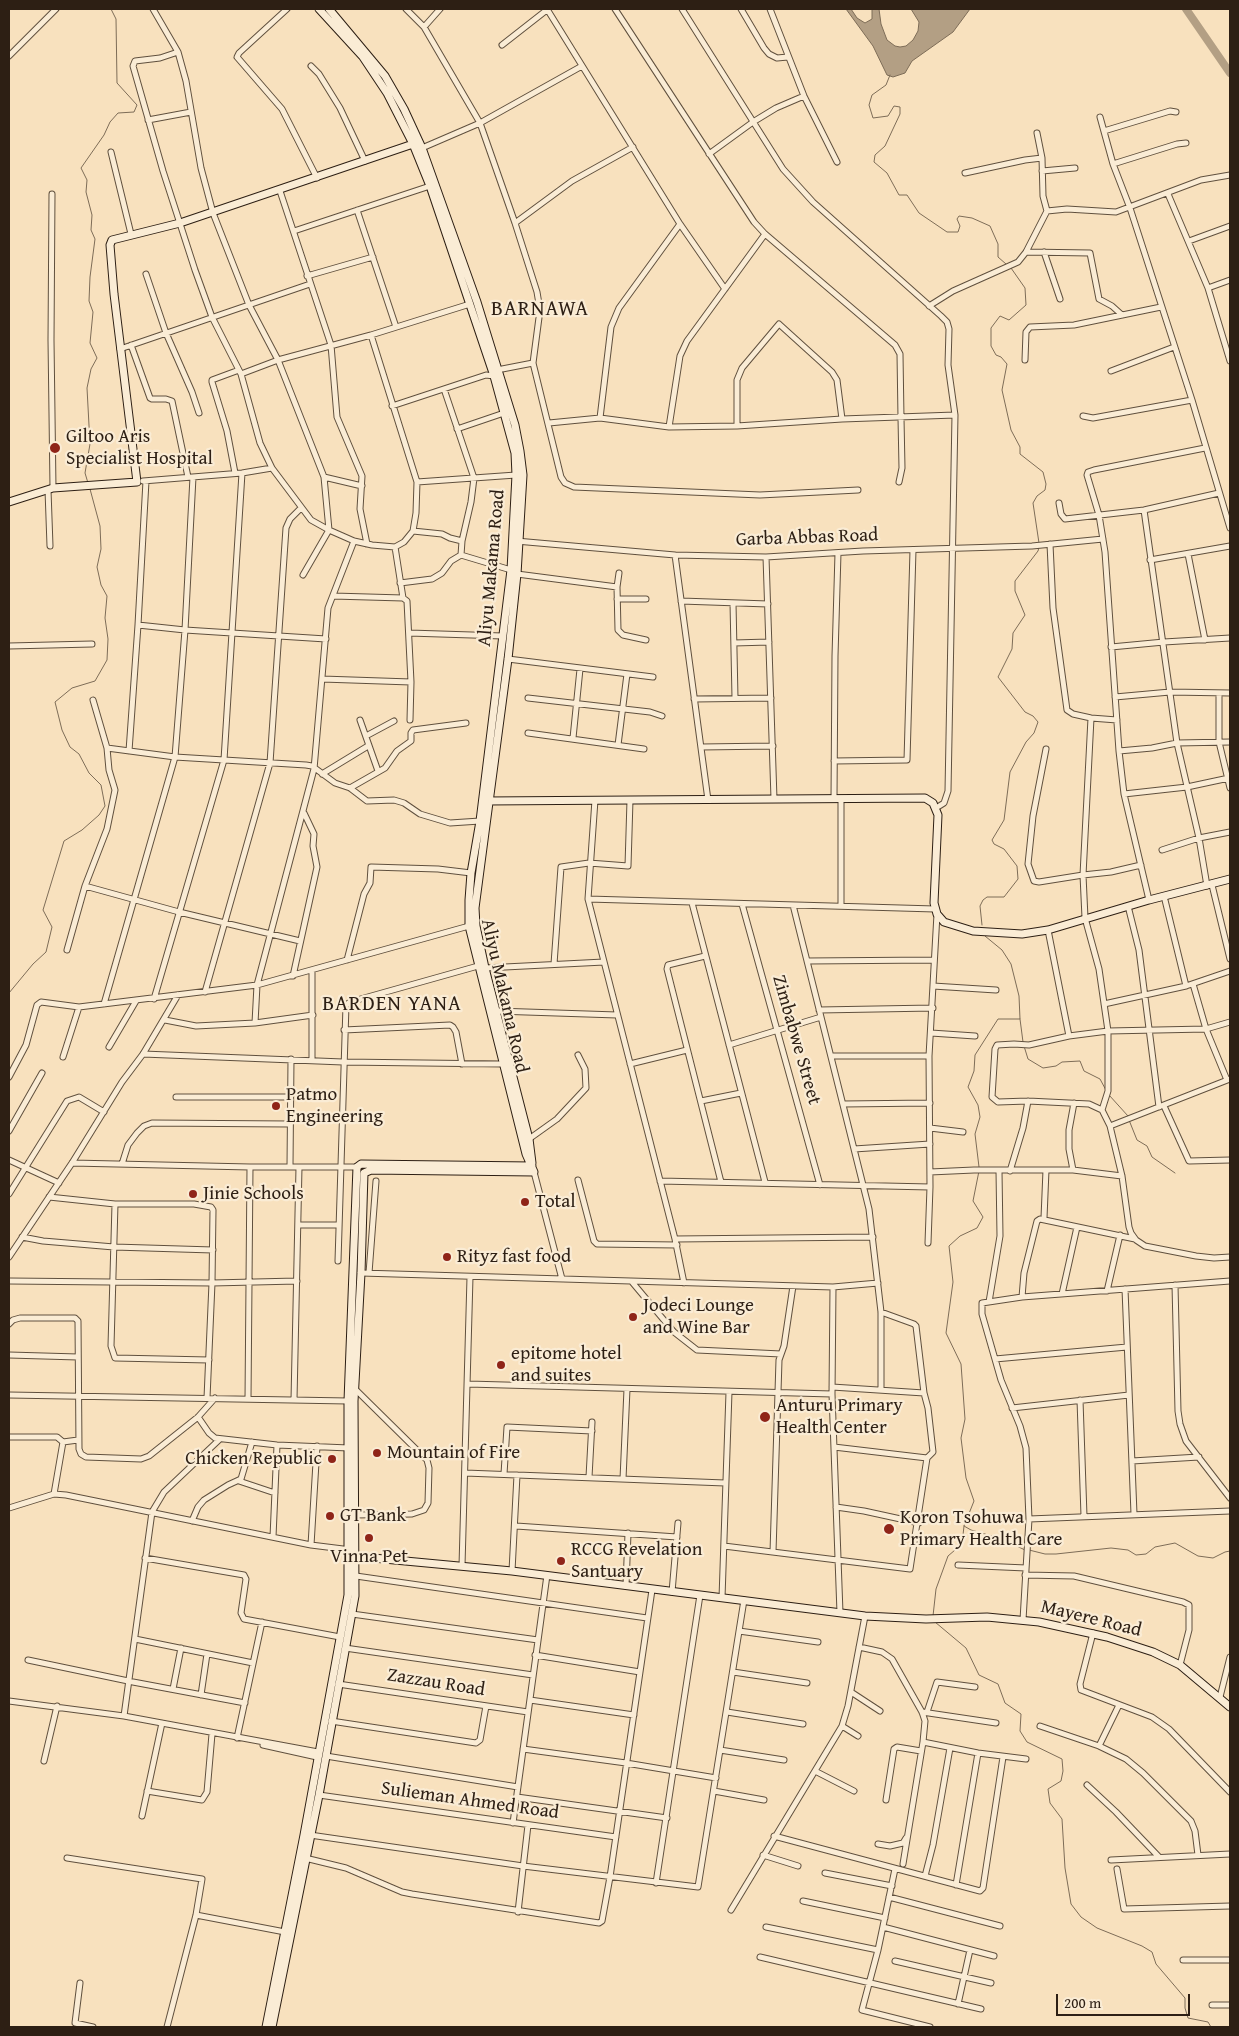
<!DOCTYPE html>
<html>
<head>
<meta charset="utf-8">
<style>
	body { margin:0 }
	#map { position:relative; width:1239px; height:2036px; overflow:hidden; background:#f8e1be; font-family:"Gentium Book Plus",serif }
	canvas { display:block }
	.frame { position:absolute; inset:0; border:10px solid #2d1f14; pointer-events:none }
	.scale { position:absolute; left:1056px; top:1994px; width:134px; height:22px; box-sizing:border-box; border:2px solid #2d1f14; border-top:0; padding-left:6px; font-size:15px; line-height:18px; white-space:nowrap; color:#2d1f14; -webkit-text-stroke:4px #faecd5; paint-order:stroke }
</style>
</head>
<body>
<div id="map">
<canvas width="1239" height="2036"></canvas>
<div class="frame"></div>
<div class="scale">200 m</div>
</div>
<script>
const ctx = document.querySelector('canvas').getContext('2d');
ctx.lineJoin = 'round';
function paint(path, color) { ctx.fillStyle = color; ctx.fill(path, 'evenodd'); }
const poly = rows => new Path2D(rows.map(r => 'M' + r).join(''));
function strokePath(path, color, width, dash) { ctx.strokeStyle = color; ctx.lineWidth = width; ctx.lineCap = dash ? 'butt' : 'round'; ctx.setLineDash(dash || []); ctx.stroke(path); }
function write(font, color, halo, rows, align = 'center') {
  ctx.font = font + ' "Gentium Book Plus",serif'; ctx.lineWidth = 4.5; ctx.setLineDash([]); ctx.textBaseline = 'middle'; ctx.strokeStyle = halo; ctx.fillStyle = color; for (const [text, x, y, turn = 0] of rows) {
    ctx.save(); ctx.translate(x, y); ctx.rotate((+turn || 0) * Math.PI / 180); ctx.textAlign = isNaN(turn) ? turn : align; if (halo) ctx.strokeText(text, 0, 0); ctx.fillText(text, 0, 0); ctx.restore();
  }
}
const water = poly([
	[846,9,851,9,857,18,865,23,872,19,872,9,879,9,881,24,887,40,895,46,900,47,906,46,913,40,918,31,919,22,911,9,970,9,953,32,912,61,905,73,893,77,887,75,873,46,846,9]
]);
const stream = poly([
	[890,75,886,85,872,95,869,105,873,118,888,116,894,106,900,107,900,114,885,146,875,155,874,162,887,173,899,195,907,195,919,213,947,232,958,232,960,226,957,219,959,216,972,218,990,226,998,244,998,257,1006,264],
	[1011,268,1025,288,1026,305,1009,320,1000,316,991,328,991,346,996,355,1001,357,1007,364,1002,390,1011,430,1020,447,1020,454,1043,472,1046,484,1045,490,1037,496,1033,503,1039,543],
	[88,483,85,473,90,444,87,388,91,369,97,358,90,343,93,312,89,301,90,277,95,239,91,230,92,215,86,192,87,180,81,168,104,135,110,122,118,113,134,112,137,105,117,83,116,19,111,9],
	[982,925,980,906,983,900,987,897,1004,897,1018,879,1017,866,1004,849,994,844,992,840,1004,820,1010,772,1026,742,1034,733,1038,722,1033,716,1025,712,998,677,1012,649,1013,633,1025,615,1015,591,1015,581,1038,551,1039,547],
	[9,993,33,964,46,952,52,927,43,910,64,841,82,830,99,815,105,806,101,785,89,773,79,754,70,747,62,730,55,702,72,688,95,681,107,660,108,639,105,618,107,596,101,585,97,567,101,549,100,526,90,489],
	[1020,1019,1023,1042],
	[1024,1046,1028,1059,1043,1068,1056,1066,1062,1062,1080,1061,1084,1071,1100,1079,1107,1092],
	[1109,1095,1128,1116],
	[1129,1120,1137,1140,1147,1146,1152,1157,1175,1173],
	[979,1167,975,1134,980,1117,978,1105,968,1087,974,1071,975,1055,998,1019,1020,1019,1019,996,1011,964,1002,950,985,936],
	[964,1526,971,1530,1002,1539,1025,1550],
	[1029,1550,1045,1554,1056,1554,1111,1548,1128,1550,1136,1555,1146,1554,1155,1547,1175,1543,1198,1556,1213,1558,1225,1552,1230,1551],
	[933,1616,936,1589,948,1556,962,1544,964,1526,974,1501,966,1478,961,1438,965,1419,961,1364,946,1333,953,1282,949,1246,960,1236,977,1228,983,1217,973,1201,979,1171],
	[935,1622,966,1648,979,1675,998,1684,1005,1703,1021,1714,1020,1731,1027,1742,1062,1759,1063,1771,1061,1781,1048,1789,1050,1803,1062,1819,1065,1868,1071,1904,1081,1917,1097,1928,1142,1946,1152,1952,1156,1964,1185,1998,1185,2008,1188,2018,1208,2022,1211,2027]
]);
const river = poly([
	[1186,9,1230,73]
]);
const street = poly([
	[153,9,178,52,186,81,201,168,213,213,249,305,278,360,324,477,329,530,303,575],
	[287,9,239,53,237,57,282,109,317,178],
	[406,9,424,27,480,123,515,223,537,292,540,310,533,363,561,477,565,483,574,487,760,495,858,490],
	[547,9,680,224,725,289],
	[615,9,754,222,765,234,895,345,900,354,901,418,902,468,899,482],
	[682,9,783,169,813,202,941,316,947,322,949,329,948,365,955,415,948,791,944,803,936,808],
	[741,9,764,48,769,54,777,58,788,57],
	[770,9,804,96,837,162],
	[424,27,440,9],
	[502,45,548,9],
	[178,52,160,58,135,61,133,66,163,171,195,270,212,317,241,374,260,443,272,468,311,520,329,530,354,541,372,545,395,547,404,542,413,531,416,513,417,482,371,335],
	[9,56,56,9],
	[311,66,319,74,340,108,365,161],
	[1100,117,1113,164,1130,208,1192,400,1230,528],
	[148,120,191,112],
	[1104,131,1170,111,1176,112],
	[1037,133,1042,158,1043,196,1047,211],
	[422,148,480,123,582,66],
	[111,152,131,234],
	[709,154,753,122,776,108,804,96],
	[1113,164,1177,144,1186,143],
	[1042,171,1075,168],
	[965,173,1025,160,1042,158],
	[280,191,331,345,337,417,362,476,360,509,367,544],
	[52,194,51,340,53,488],
	[1168,194,1208,288,1230,361],
	[357,210,396,327],
	[515,223,572,181,633,147],
	[294,231,430,186],
	[1189,241,1230,226],
	[1026,252,1090,253,1099,299,1112,306,1122,315],
	[1044,252,1060,299],
	[146,274,166,333,192,392,199,413],
	[307,276,373,257],
	[1208,288,1230,280],
	[929,306,953,291,1018,262,1026,252,1047,211,1067,209,1116,212,1201,180,1230,175],
	[131,345,150,398,152,399,166,399,172,401,188,477],
	[120,349,310,284],
	[1025,360,1026,332,1030,327,1074,325,1161,307],
	[497,370,533,363],
	[1111,371,1174,347],
	[241,374,278,360,371,335,470,304],
	[444,389,474,478,471,502,462,541,461,555],
	[392,406,486,375,494,376],
	[1083,416,1093,418,1192,400],
	[600,418,611,327,619,308,680,224],
	[549,423,600,418,669,427,737,426,842,419,955,415],
	[737,426,737,380,742,368,779,324,832,372,837,380,842,419],
	[669,427,680,356,687,341,765,234],
	[457,429,504,413],
	[235,473,227,431,212,382,212,380,239,370],
	[324,477,362,486],
	[143,481,242,473,272,468],
	[417,482,516,475],
	[48,490,50,546],
	[1059,503,1061,514,1065,519,1144,510,1219,493],
	[1144,510,1177,743,1199,838,1207,886],
	[413,531,442,534,450,538,462,541],
	[516,541,675,555,766,557,863,551,1032,546,1103,539],
	[1050,544,1053,608,1067,710,1073,714,1091,718,1117,720],
	[395,547,403,598],
	[1188,554,1205,640],
	[461,555,511,570],
	[675,555,708,800],
	[766,557,774,799],
	[1150,560,1230,546],
	[619,573,617,587,618,630,623,635,646,640],
	[517,574,617,587],
	[400,583,432,579,442,573,451,561,461,555],
	[333,596,403,598,407,601,411,682,410,720],
	[617,599,646,599],
	[681,601,768,604],
	[733,603,735,698],
	[138,625,185,630,326,639],
	[409,633,503,636],
	[734,643,769,642],
	[9,646,92,644],
	[1111,647,1164,642,1230,638],
	[508,659,653,677],
	[322,679,411,682],
	[1219,693,1219,742,1230,788],
	[1115,697,1170,692,1230,693],
	[528,698,650,712,662,716],
	[694,699,771,698],
	[1091,718,1083,875,1085,918,1099,969,1108,1031,1108,1091,1102,1110],
	[360,720,378,771],
	[528,733,644,749],
	[366,736,394,721],
	[573,738,580,669],
	[618,745,627,674],
	[701,747,773,746],
	[107,748,175,757,306,765,312,766,335,783,350,788,367,801,394,800,404,803,420,814,450,823,480,821],
	[1046,749,1033,816,1028,864,1034,881,1039,882,1083,875,1111,872,1141,865],
	[129,751,138,625,146,481],
	[1119,751,1152,748,1177,743,1230,742],
	[834,761,907,760,913,550],
	[322,774,368,746],
	[350,788,385,768,397,751,411,741,411,733,413,730,466,723],
	[1124,794,1187,787,1229,778],
	[834,799,835,656,838,553],
	[595,800,588,899,675,1239,684,1283],
	[1162,850,1199,838,1230,832],
	[1212,885,1230,959],
	[85,886,179,912,300,941],
	[1164,896,1186,986],
	[588,899,935,909],
	[1149,900,1124,794,1119,751,1105,552,1099,515,1087,475,1088,472,1094,470,1205,448],
	[692,903,765,1182],
	[742,904,820,1185],
	[793,905,869,1209,881,1312,881,1389],
	[841,906,841,799],
	[1128,906,1139,950,1159,1107],
	[1048,930,1069,1036],
	[67,950,85,886,107,829,115,790,109,770,107,748,93,700],
	[705,956,668,965,667,969,721,1182],
	[347,960,364,894,370,883,371,867,438,869,471,873],
	[807,961,933,960],
	[554,964,561,867,589,863,628,866,630,800],
	[485,968,604,962],
	[293,976,317,867,313,846,314,834,304,813],
	[1193,984,1206,1029,1227,1080],
	[933,986,996,990],
	[205,992,270,763,286,528,290,519,301,508],
	[154,999,224,760,242,473],
	[104,1004,175,757,185,630,193,477],
	[1104,1004,1186,986,1230,971],
	[819,1010,933,1008],
	[496,1011,617,1015],
	[165,1020,196,1026,255,1023,313,1015],
	[255,1023,257,985,314,769,328,608,354,541],
	[344,1030,450,1025,453,1027,456,1032,462,1064],
	[931,1033,975,1036],
	[729,1045,821,1017],
	[109,1047,136,1001],
	[143,1054,343,1062,503,1064],
	[831,1056,929,1056],
	[63,1057,79,1007],
	[312,1060,312,970],
	[630,1064,687,1050],
	[9,1077,26,1045,37,1005,41,1002,79,1007,257,985,469,926],
	[176,1097,290,1097],
	[701,1101,741,1093],
	[843,1104,930,1103],
	[1164,1106,1189,1161,1230,1160],
	[1110,1126,1230,1079],
	[930,1128,963,1132],
	[9,1131,42,1073],
	[529,1139,557,1119,586,1088,585,1069,578,1055],
	[854,1149,930,1144],
	[9,1160,59,1183],
	[72,1163,250,1167,357,1167],
	[122,1164,128,1145,137,1133,144,1126,152,1123,289,1124],
	[290,1166,291,1059],
	[1073,1170,1069,1149,1069,1130,1074,1103],
	[1010,1171,1023,1128,1028,1101],
	[534,1172,562,1279],
	[930,1172,974,1170,1073,1170,1122,1176],
	[578,1180,594,1241,597,1244,677,1245],
	[660,1181,930,1187],
	[9,1194,67,1101,79,1097,104,1112],
	[49,1197,115,1204,194,1204,211,1207,213,1210,212,1283,207,1398],
	[115,1204,111,1346,115,1358,209,1360],
	[1044,1218,1046,1170],
	[298,1225,339,1225],
	[22,1237,43,1241,114,1247,213,1250],
	[675,1239,873,1237],
	[928,1243,930,1187,929,1056,937,914],
	[9,1257,72,1163,122,1082,143,1054,178,995],
	[1230,1257,1214,1258,1196,1256,1145,1246,1136,1240,1131,1233,1129,1227,1122,1176,1110,1126,1102,1110,1089,1104,1028,1101,998,1102,992,1097,995,1049,997,1045,1014,1044,1029,1045,1069,1036,1108,1031,1206,1029,1230,1022],
	[338,1261,346,1005,350,1002,478,966],
	[361,1273,833,1287,878,1283],
	[369,1273,376,1181],
	[9,1281,212,1283,297,1281],
	[632,1282,674,1332,697,1350,781,1354],
	[1175,1285,1178,1411,1180,1424,1186,1441,1230,1498],
	[833,1287,832,1394,840,1613],
	[1125,1289,1134,1514],
	[1107,1291,1120,1235],
	[1062,1294,1077,1227],
	[1022,1297,1024,1273,1037,1221,1040,1219,1135,1239],
	[989,1302,1000,1236,999,1171],
	[9,1324,13,1320,20,1318,75,1318,78,1321,79,1449,81,1454,86,1457,141,1459,149,1456,198,1417,215,1398],
	[9,1355,78,1357],
	[995,1359,1127,1347],
	[468,1384,832,1394],
	[832,1387,924,1393],
	[9,1395,348,1401],
	[248,1399,250,1167],
	[294,1400,299,1167],
	[1080,1400,1084,1516],
	[1012,1408,1129,1395],
	[198,1417,209,1433,215,1438,277,1445,349,1448],
	[9,1437,57,1437,63,1442,78,1440],
	[834,1447,927,1458,933,1452,928,1408,924,1393,916,1326,914,1324,881,1312],
	[1132,1461,1199,1457],
	[465,1473,725,1483],
	[504,1474,507,1427,592,1431],
	[589,1477,592,1422],
	[623,1479,627,1389],
	[239,1481,275,1493],
	[54,1494,63,1442],
	[836,1507,864,1511,919,1523],
	[9,1508,54,1494,66,1495,311,1545,351,1550],
	[356,1515,412,1514,424,1510,428,1503,429,1468,427,1460,356,1390],
	[1029,1519,1230,1511],
	[192,1521,198,1507,204,1500,228,1485,241,1479,252,1442],
	[516,1526,677,1537],
	[273,1537,277,1445],
	[311,1545,317,1446],
	[724,1546,910,1569,927,1458],
	[773,1552,779,1360,784,1346,793,1286],
	[145,1558,244,1575,246,1579,241,1613,244,1619,340,1637],
	[958,1565,1026,1568],
	[462,1566,470,1277],
	[512,1571,517,1475],
	[1025,1575,1074,1576,1183,1602,1189,1605,1189,1630,1180,1665],
	[356,1576,647,1618],
	[626,1586,628,1533],
	[672,1592,678,1523],
	[722,1598,729,1392],
	[352,1614,538,1640],
	[1023,1620,1029,1519,1026,1448,1020,1426,1001,1380,982,1314,982,1303,1022,1297,1230,1281],
	[739,1631,818,1642],
	[1093,1633,1080,1684,1081,1690,1152,1717,1169,1729,1230,1792],
	[135,1639,253,1663],
	[859,1647,882,1652,892,1659,922,1712,925,1721,923,1742,978,1753,1026,1759],
	[345,1648,533,1675],
	[535,1655,640,1672],
	[28,1660,133,1682,245,1703],
	[733,1672,807,1683],
	[338,1684,528,1712],
	[173,1689,181,1648],
	[851,1692,880,1711],
	[201,1695,207,1654],
	[1220,1697,1230,1657],
	[530,1700,634,1715],
	[9,1701,124,1716,318,1752],
	[727,1712,803,1724],
	[922,1712,996,1723],
	[927,1712,937,1682,975,1687],
	[124,1716,152,1512,164,1492,220,1439],
	[331,1721,476,1743,480,1740,486,1706],
	[842,1726,858,1736],
	[1040,1726,1099,1746,1126,1759,1143,1773,1191,1821,1195,1831,1198,1855],
	[237,1738,262,1622],
	[263,1745,317,1757],
	[1099,1746,1119,1705],
	[523,1749,626,1763,716,1778],
	[720,1750,784,1760],
	[326,1756,518,1787],
	[44,1761,57,1706],
	[815,1771,854,1791],
	[1087,1785,1116,1812,1159,1857],
	[147,1791,202,1800,207,1792,212,1734],
	[714,1791,764,1800],
	[319,1795,616,1837],
	[517,1797,667,1818],
	[886,1800,894,1749,897,1747,921,1751],
	[142,1816,162,1723],
	[513,1823,547,1575],
	[310,1835,523,1866,698,1887,744,1600],
	[774,1836,980,1891,983,1888,1003,1757],
	[878,1844,890,1846,903,1843,906,1838],
	[763,1855,798,1866],
	[67,1858,202,1879,196,1915,167,2027],
	[305,1858,346,1868,402,1892,412,1894,599,1923,602,1921,610,1877,652,1590],
	[1111,1860,1230,1854],
	[903,1864,923,1742],
	[895,1869,878,1950,862,2010,930,2027],
	[1117,1869,1124,1909,1230,1906],
	[825,1873,892,1886],
	[925,1876,933,1845,950,1748],
	[656,1883,700,1595],
	[956,1885,978,1753],
	[889,1897,1000,1926],
	[803,1901,885,1918],
	[731,1910,842,1726,848,1706,865,1616],
	[518,1912,528,1825],
	[196,1915,285,1932],
	[766,1927,878,1950],
	[883,1927,994,1956],
	[760,1957,981,2009],
	[1183,1960,1230,1960],
	[895,1961,991,1983],
	[80,1983,75,2023,93,2027],
	[958,2004,970,1950],
	[1212,2005,1230,2005]
]);
const secondary = poly([
	[329,9,385,76,404,109,422,148,477,302,515,425,520,451,523,475,517,574,508,659,475,908,476,926,485,968,529,1139,532,1163],
	[9,502,53,488,137,482,114,294,110,245,112,240,180,223,413,144],
	[486,801,925,798,933,803,938,815,934,903,937,914,944,922,973,931,1022,934,1048,930,1149,900,1230,879],
	[352,1556,512,1571,865,1616,926,1619,987,1617,1039,1622,1107,1637,1153,1652,1180,1665,1230,1707],
	[266,2027,304,1835,348,1595,348,1401,357,1167,361,1164,532,1166],
	[272,2027,319,1795,355,1596,354,1401,361,1273,364,1173,371,1170,534,1172,526,1154,469,926,469,900,471,873,480,821,511,570,516,475,515,453,494,376,430,186,413,144,387,93,363,57,319,9]
]);
const markers = [
	[55,448,6,"#8f2418"],
	[276,1106,5,"#8f2418"],
	[193,1194,5,"#8f2418"],
	[525,1202,5,"#8f2418"],
	[447,1257,5,"#8f2418"],
	[633,1317,5,"#8f2418"],
	[501,1365,5,"#8f2418"],
	[765,1417,6,"#8f2418"],
	[377,1453,5,"#8f2418"],
	[332,1459,5,"#8f2418"],
	[330,1516,5,"#8f2418"],
	[889,1529,6,"#8f2418"],
	[369,1538,5,"#8f2418"],
	[561,1561,5,"#8f2418"]
];
const poiNames = [
	["Giltoo Aris",66,437],
	["Specialist Hospital",66,459],
	["Patmo",286,1095],
	["Engineering",286,1117],
	["Jinie Schools",203,1194],
	["Total",535,1202],
	["Rityz fast food",457,1257],
	["Jodeci Lounge",643,1306],
	["and Wine Bar",643,1328],
	["epitome hotel",511,1354],
	["and suites",511,1376],
	["Anturu Primary",776,1406],
	["Health Center",776,1428],
	["Mountain of Fire",387,1453],
	["Chicken Republic",322,1459,"right"],
	["GT Bank",340,1516],
	["Koron Tsohuwa",900,1518],
	["Primary Health Care",900,1540],
	["RCCG Revelation",571,1550],
	["Santuary",571,1572],
	["Vinna Pet",369,1557,"center"]
];
const streetNames = [
	["Garba Abbas Road",807,538,-2],
	["Aliyu Makama Road",492,568,-85],
	["Aliyu Makama Road",504,996,77],
	["Zimbabwe Street",796,1040,74],
	["Mayere Road",1091,1619,14],
	["Zazzau Road",436,1683,9],
	["Sulieman Ahmed Road",470,1801,8]
];
const quarterNames = [
	["BARNAWA",540,310],
	["BARDEN YANA",392,1005]
];
paint(water, '#b39f84');
strokePath(water, '#7d6c57', 1);
strokePath(stream, '#7d6c57', 1);
strokePath(river, '#b39f84', 8);
strokePath(street, '#60503e', 7);
strokePath(secondary, '#2d1f14', 9);
strokePath(street, '#faecd5', 5);
strokePath(secondary, '#faecd5', 7);
for (const [x, y, r, color] of markers) { const dot = new Path2D(); dot.arc(x, y, r, 0, 2 * Math.PI); ctx.fillStyle = color; ctx.fill(dot); strokePath(dot, '#faecd5', 2); }
write('19px', '#2d1f14', '#faecd5', poiNames, 'left');
write('19px', '#2d1f14', '#faecd5', streetNames);
ctx.letterSpacing = '1px';
write('21px', '#2d1f14', '#faecd5', quarterNames);
ctx.letterSpacing = '0px';
</script>
</body>
</html>
